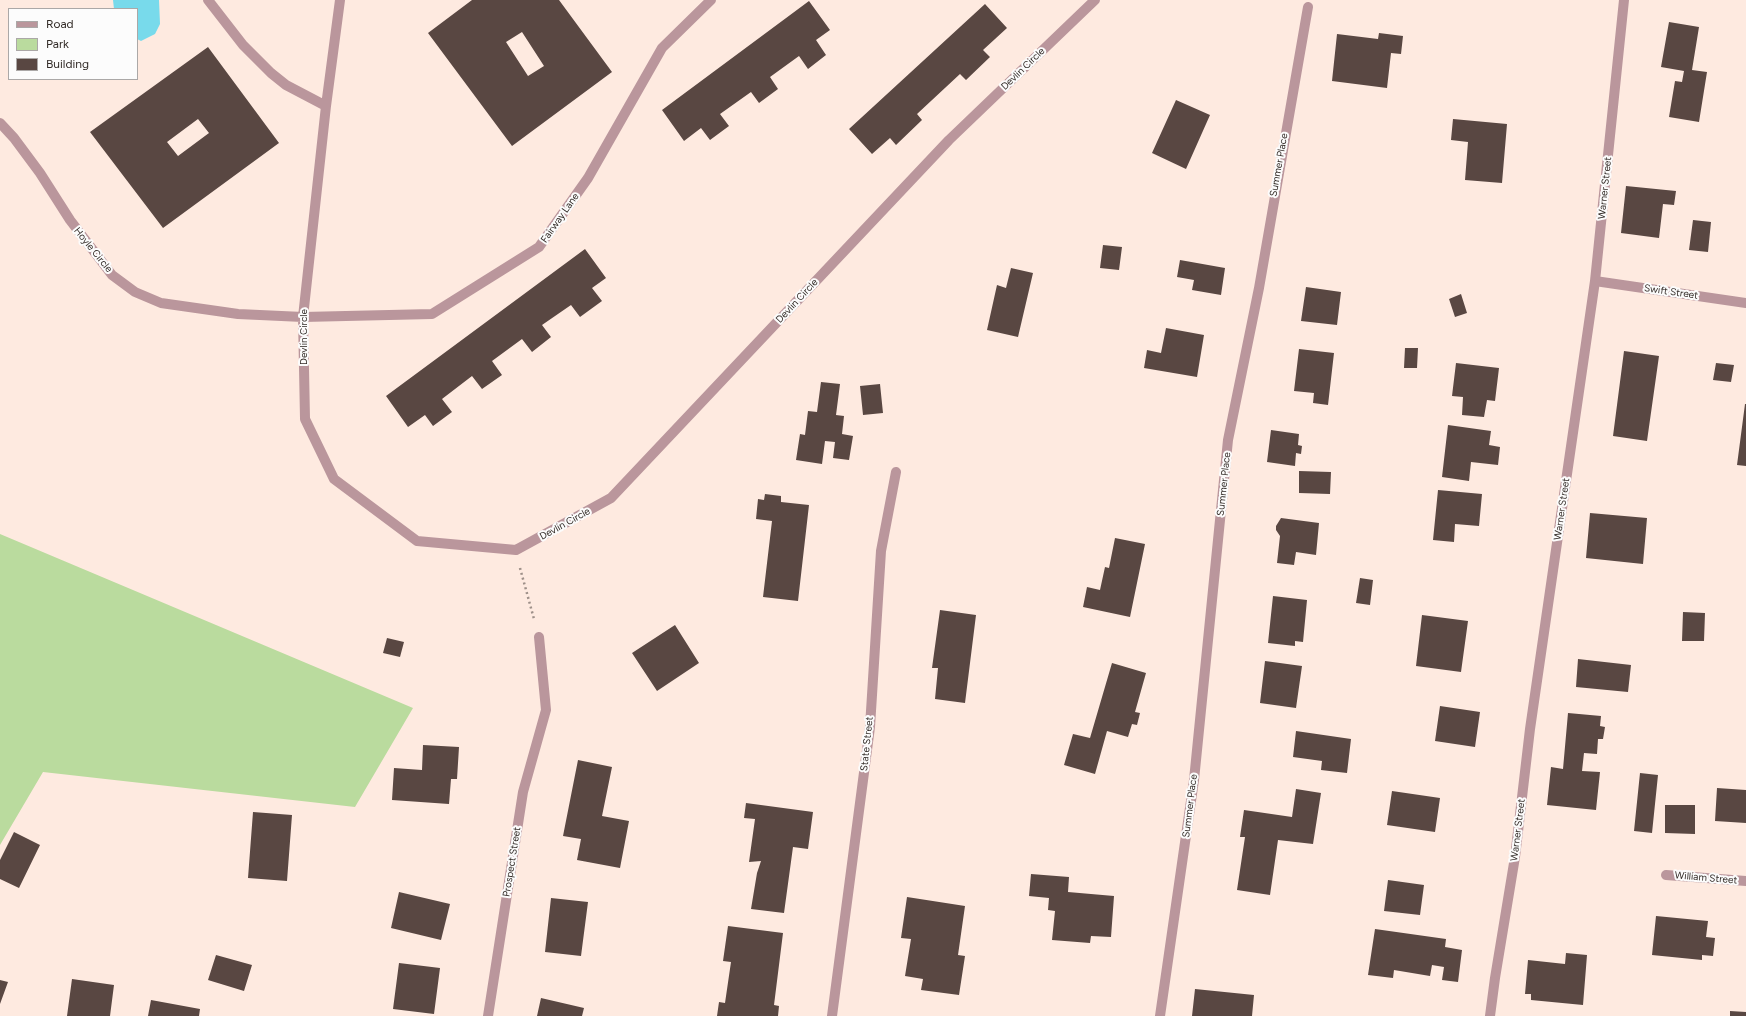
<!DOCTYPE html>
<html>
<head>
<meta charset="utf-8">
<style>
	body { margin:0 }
	#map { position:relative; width:1746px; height:1016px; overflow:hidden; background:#feeae0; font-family:Figtree,sans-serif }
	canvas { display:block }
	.legend { position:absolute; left:8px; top:8px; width:130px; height:72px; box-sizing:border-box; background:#fcfcfc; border:1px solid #aba8a7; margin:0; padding:5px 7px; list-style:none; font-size:12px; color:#322b27 }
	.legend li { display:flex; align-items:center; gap:8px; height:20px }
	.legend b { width:20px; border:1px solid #aba8a7 }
</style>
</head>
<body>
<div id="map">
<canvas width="1746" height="1016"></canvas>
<ul class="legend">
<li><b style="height:5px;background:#ba969c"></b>Road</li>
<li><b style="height:11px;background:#badb9e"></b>Park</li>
<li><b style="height:11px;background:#594742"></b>Building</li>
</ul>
</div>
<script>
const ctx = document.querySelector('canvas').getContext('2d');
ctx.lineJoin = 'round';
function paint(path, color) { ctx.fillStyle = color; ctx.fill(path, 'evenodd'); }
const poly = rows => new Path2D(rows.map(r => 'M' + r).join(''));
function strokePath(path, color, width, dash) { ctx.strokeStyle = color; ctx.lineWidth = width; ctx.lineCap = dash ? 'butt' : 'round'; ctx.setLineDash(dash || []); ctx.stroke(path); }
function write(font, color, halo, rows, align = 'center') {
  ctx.font = font + ' Figtree,sans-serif'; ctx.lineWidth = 4; ctx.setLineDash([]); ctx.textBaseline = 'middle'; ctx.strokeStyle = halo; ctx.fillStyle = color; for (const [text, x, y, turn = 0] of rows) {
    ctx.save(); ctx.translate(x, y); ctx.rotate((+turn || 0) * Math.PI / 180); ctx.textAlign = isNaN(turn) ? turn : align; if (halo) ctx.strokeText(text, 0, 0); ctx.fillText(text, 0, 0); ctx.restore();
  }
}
const green = poly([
	[0,534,413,708,355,807,43,772,0,845]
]);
const water = poly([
	[113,0,159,0,160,24,155,34,141,41,137,39,137,9,114,9]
]);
const building = poly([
	[472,0,559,0,612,72,512,146,428,33],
	[522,32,544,66,528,76,506,42],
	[809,1,830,30,816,40,826,55,808,69,799,56,770,77,778,89,759,103,751,92,720,114,729,126,710,140,701,128,684,141,662,110],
	[985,4,1007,28,983,50,990,57,966,80,960,74,917,114,922,120,896,145,890,138,872,154,849,129],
	[1669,22,1699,27,1692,70,1707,72,1699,122,1669,117,1675,81,1682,82,1684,71,1661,67],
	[1379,33,1403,36,1401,54,1391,53,1387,88,1332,81,1337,34,1378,39],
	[208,47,279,143,163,228,90,132],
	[198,119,209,133,178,156,167,142],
	[1176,100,1210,115,1186,169,1152,153],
	[1453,119,1507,124,1502,183,1465,180,1468,142,1451,140],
	[1626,186,1676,191,1674,205,1663,204,1659,238,1621,233],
	[1693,220,1711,222,1708,252,1689,250],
	[1103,245,1122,247,1119,270,1100,268],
	[585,249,606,278,592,288,602,301,580,317,571,305,542,325,551,337,532,352,522,339,492,361,502,375,482,389,472,376,442,399,452,412,433,426,425,415,408,427,386,396],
	[1180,260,1225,268,1221,295,1192,290,1194,280,1177,277],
	[1011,268,1033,273,1018,337,987,330,997,285,1006,288],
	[1306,287,1341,292,1337,325,1301,321],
	[1461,294,1467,313,1455,317,1449,299],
	[1166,328,1204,335,1197,377,1144,368,1147,350,1161,353],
	[1405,348,1418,348,1417,368,1404,368],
	[1299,349,1334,353,1328,405,1313,403,1314,393,1294,391],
	[1624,351,1659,356,1647,441,1613,436],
	[1456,363,1499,368,1495,401,1487,400,1484,417,1462,415,1463,397,1452,396],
	[1716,363,1734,365,1731,382,1713,380],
	[821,382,840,384,836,415,844,416,842,434,853,436,849,460,833,458,835,442,825,441,822,464,796,460,800,434,805,435,808,411,817,412],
	[880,384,883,413,863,415,860,386],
	[1745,404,1746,404,1746,466,1737,465],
	[1448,425,1491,431,1489,445,1500,447,1498,465,1471,462,1469,481,1442,477],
	[1271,430,1299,434,1298,445,1302,446,1301,454,1296,453,1295,466,1267,462],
	[1299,471,1331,472,1330,494,1299,493],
	[1438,490,1482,494,1479,526,1455,524,1454,542,1433,540],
	[765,494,781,496,781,502,809,505,798,601,763,597,772,521,756,519,758,499,764,500],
	[1590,513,1647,518,1643,564,1586,558],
	[1281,518,1319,523,1316,555,1296,552,1294,565,1277,563,1280,536,1276,530,1276,526],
	[1115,538,1145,544,1130,617,1083,607,1087,587,1100,590,1105,567,1109,568],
	[1360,578,1373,580,1370,605,1356,603],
	[1273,596,1307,600,1303,642,1295,641,1295,646,1268,643],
	[940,610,976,615,965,703,935,699,938,668,932,668],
	[1683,612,1705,613,1704,641,1682,641],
	[1422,615,1468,621,1461,672,1416,666],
	[675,625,699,663,657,691,632,653],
	[387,638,404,642,400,657,383,653],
	[1578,659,1631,665,1628,692,1576,687],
	[1265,661,1302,666,1296,708,1260,703],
	[1112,663,1146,673,1135,712,1140,713,1137,725,1132,724,1128,737,1107,731,1095,774,1064,765,1073,734,1090,738],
	[1440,706,1480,712,1475,747,1435,741],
	[1568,713,1601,716,1600,726,1605,727,1603,739,1598,739,1597,754,1584,753,1582,771,1600,772,1596,810,1547,805,1551,767,1563,769],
	[1296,731,1351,739,1347,773,1321,770,1322,761,1293,757],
	[423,745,459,747,457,779,451,779,449,804,392,800,394,768,422,770],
	[578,760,612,767,602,816,629,821,620,868,577,860,581,839,563,836],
	[1640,773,1658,775,1652,833,1634,831],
	[1717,788,1746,790,1746,823,1715,821],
	[1296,789,1321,793,1313,844,1278,840,1270,895,1237,890,1245,837,1240,837,1244,810,1292,817],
	[1392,791,1440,798,1435,832,1387,825],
	[746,803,813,812,808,849,793,847,784,913,751,909,757,873,761,861,749,862,755,819,744,818],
	[1665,805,1695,805,1695,834,1665,833],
	[253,812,292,815,287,881,248,878],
	[14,832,40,845,19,888,0,879,0,860],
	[1031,874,1069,877,1068,892,1114,896,1111,937,1091,936,1090,943,1052,940,1055,911,1048,910,1049,898,1029,896],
	[1388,880,1424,885,1420,915,1384,911],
	[399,892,450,904,441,940,391,928],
	[907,897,965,906,958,955,965,956,959,995,921,990,923,979,905,976,911,939,901,938],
	[551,898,588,902,581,956,545,952],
	[1656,916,1708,921,1706,937,1715,938,1713,956,1702,955,1702,960,1652,955],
	[728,926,783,933,774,1005,779,1006,778,1016,717,1016,719,1002,725,1003,731,962,723,961],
	[1375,929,1446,939,1445,947,1462,950,1458,982,1442,980,1444,967,1432,965,1430,976,1394,970,1393,978,1368,975],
	[1566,953,1587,955,1583,1005,1531,1000,1531,994,1525,994,1528,960,1565,964],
	[216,955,252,965,244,991,208,980],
	[399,963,440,968,434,1014,393,1009],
	[72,979,114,985,110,1016,67,1016],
	[0,980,8,982,0,1004],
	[1195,989,1254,995,1252,1016,1192,1016],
	[541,998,584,1008,582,1016,537,1016],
	[151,1000,200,1009,199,1016,148,1016],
	[1730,1011,1746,1012,1746,1016,1730,1016]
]);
const path = poly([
	[520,568,534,619]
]);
const minor = poly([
	[208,0,243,45,271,73,286,85,326,106],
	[340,0,326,106,303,317,305,419,334,479,417,541,516,550,611,498,949,140,1095,0],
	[0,123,14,138,40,173,70,220,112,275,135,292,161,303,238,314,303,317,432,314,539,247,588,178,662,48,711,0],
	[1595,281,1746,303],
	[1666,875,1746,881],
	[488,1016,523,792,546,710,539,637],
	[832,1016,870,727,881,551,896,472],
	[1160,1016,1194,780,1228,440,1259,288,1308,7],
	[1490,1016,1495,978,1515,857,1530,729,1595,281,1624,0]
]);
const streetNames = [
	["Devlin Circle",1023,69,-44],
	["Summer Place",1279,165,-80],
	["Warner Street",1605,188,-84],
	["Fairway Lane",560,218,-55],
	["Hoyle Circle",93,250,51],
	["Swift Street",1671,292,8],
	["Devlin Circle",797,301,-47],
	["Devlin Circle",304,337,-90],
	["Summer Place",1224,484,-84],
	["Warner Street",1562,509,-82],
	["Devlin Circle",565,524,-29],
	["State Street",867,744,-84],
	["Summer Place",1190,806,-83],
	["Warner Street",1518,830,-83],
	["Prospect Street",512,862,-81],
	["William Street",1706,878,5]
];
paint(green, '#badb9e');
paint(water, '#78daeb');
paint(building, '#594742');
strokePath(path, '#9e9089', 2.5, [2, 3]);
strokePath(minor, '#ba969c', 10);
write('10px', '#322b27', '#fcfcfc', streetNames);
</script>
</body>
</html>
